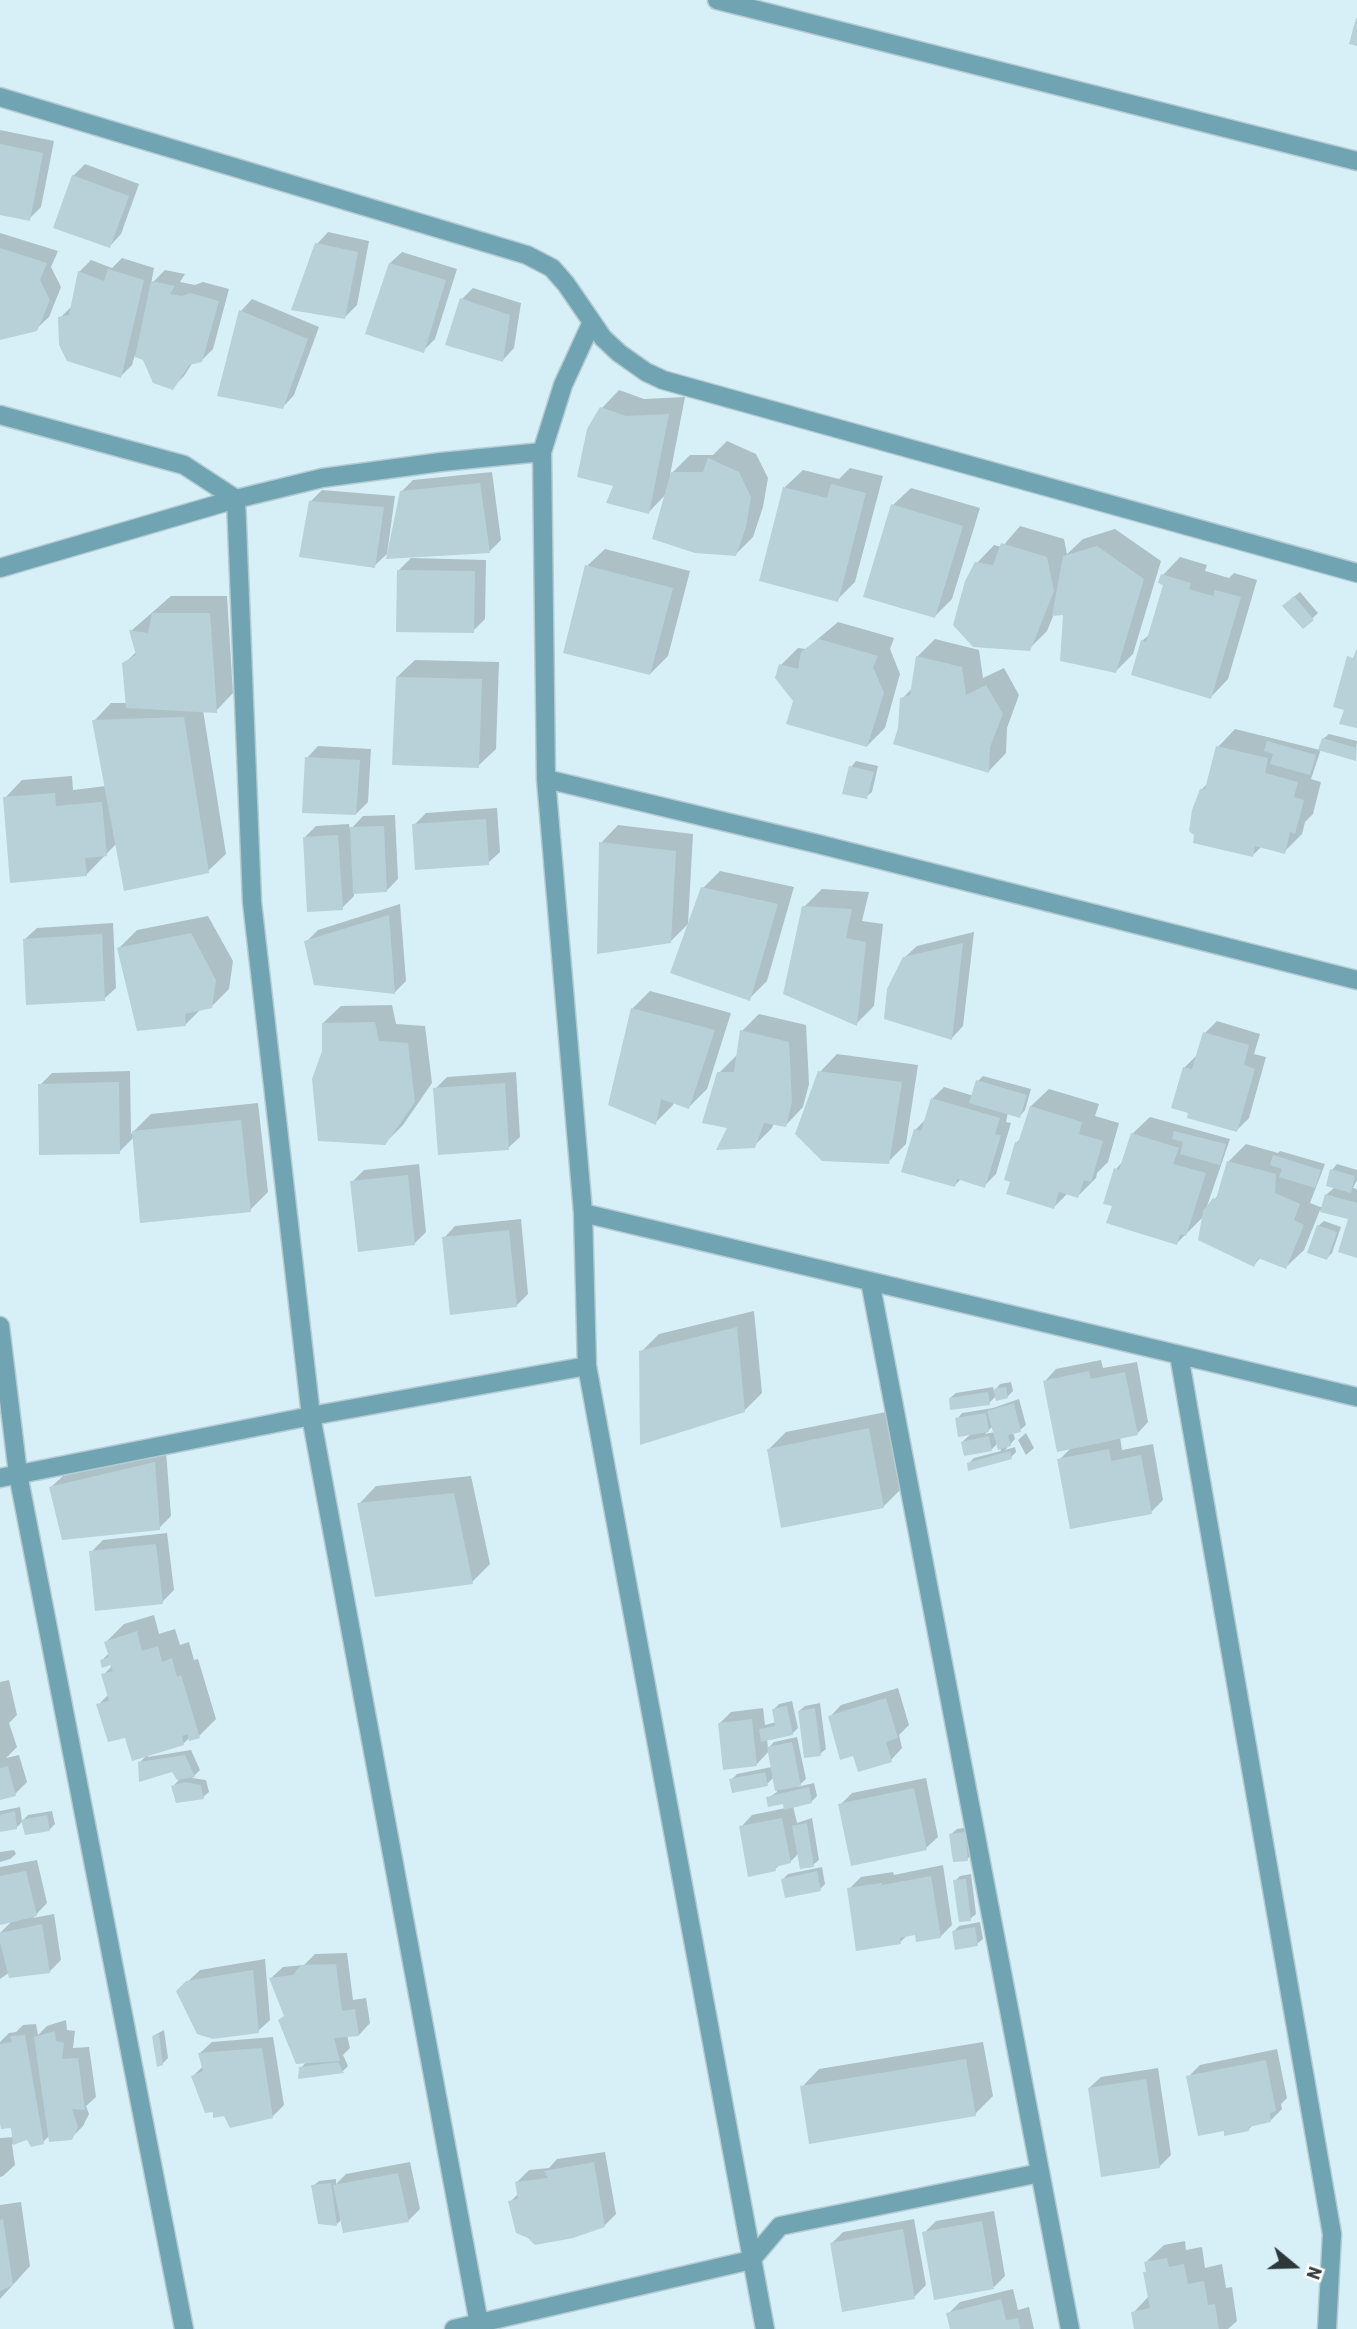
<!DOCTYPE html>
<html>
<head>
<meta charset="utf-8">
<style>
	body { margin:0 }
	#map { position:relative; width:1357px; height:2329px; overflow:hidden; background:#d7f0f8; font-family:"Roboto Condensed",sans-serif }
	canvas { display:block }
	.north { position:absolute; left:1259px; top:2231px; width:70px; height:70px; -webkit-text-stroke:5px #fff; paint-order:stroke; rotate:109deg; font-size:19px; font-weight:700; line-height:28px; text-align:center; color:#2e383b }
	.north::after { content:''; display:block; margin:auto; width:24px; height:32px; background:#2e383b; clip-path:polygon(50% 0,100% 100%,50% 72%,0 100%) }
</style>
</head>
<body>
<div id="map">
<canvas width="1357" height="2329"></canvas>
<div class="north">N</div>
</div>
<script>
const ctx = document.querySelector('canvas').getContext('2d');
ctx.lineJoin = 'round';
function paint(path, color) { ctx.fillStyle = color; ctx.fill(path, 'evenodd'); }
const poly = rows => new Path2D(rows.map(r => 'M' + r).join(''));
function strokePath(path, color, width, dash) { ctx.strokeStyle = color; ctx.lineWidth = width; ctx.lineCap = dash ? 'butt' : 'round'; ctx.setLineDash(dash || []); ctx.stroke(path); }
const shadow = poly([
	[0,130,54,141,41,207,29,219,0,214],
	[85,164,139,184,121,234,110,246,73,176],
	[328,232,369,241,357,305,345,317,317,244],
	[0,233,58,251,51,267,61,287,49,317,36,329,0,338],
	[402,252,457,269,435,339,423,351,390,263],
	[122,258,154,268,151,284,165,270,185,274,180,282,195,285,203,282,229,289,213,349,201,361,193,362,184,376,172,388,145,358,135,355,132,365,121,376,60,318,73,305,79,272,91,260,112,268],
	[473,288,521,303,514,348,503,360,462,299],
	[252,299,319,327,294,395,283,407,241,311],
	[619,390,644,399,685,397,670,475,690,455,713,455,727,441,756,454,768,478,763,507,753,537,735,555,666,494,648,513,615,485,602,408],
	[850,468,883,476,855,582,837,600,785,487,803,470,839,479],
	[492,472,501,540,489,552,401,492,413,480],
	[911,488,980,508,952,599,935,616,893,505],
	[322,490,395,496,387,554,374,566,310,502],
	[1020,526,1064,539,1067,554,1083,539,1115,529,1161,561,1133,654,1116,671,1065,613,1054,614,1047,631,1029,649,977,563,994,545,1002,547],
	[605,549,690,571,668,656,650,674,587,566],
	[1180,557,1207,565,1205,571,1229,578,1234,573,1257,580,1228,679,1211,697,1142,641,1151,633,1166,583,1163,575],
	[411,558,486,560,485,619,473,631,398,571],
	[1300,592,1318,613,1303,627,1290,600],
	[171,596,227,596,233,693,216,711,203,710,226,854,208,871,117,843,86,875,5,798,22,780,72,776,73,790,106,786,94,721,111,703,128,703,124,664,137,651,131,631],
	[838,622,894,638,890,649,900,674,885,728,867,746,794,701,781,665,798,648,806,649],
	[935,639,979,650,983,678,1004,668,1019,695,1007,728,1006,753,989,771,899,728,902,699,913,687,917,657],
	[415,660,499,662,496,749,478,766,397,677],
	[1235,729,1320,750,1323,739,1329,734,1357,741,1355,759,1321,749,1311,779,1321,782,1313,814,1305,822,1302,834,1284,852,1262,846,1252,856,1202,789,1209,782,1218,747],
	[318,746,371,749,368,802,356,814,307,758],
	[856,761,878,766,872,792,866,797,851,767],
	[497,808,500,852,488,863,414,825,426,813],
	[395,815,398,879,386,891,354,892,354,896,342,908,304,838,316,826,349,824,350,830,363,816],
	[618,825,693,834,688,924,670,942,601,843],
	[720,871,794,887,767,981,749,999,703,888],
	[822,889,869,892,862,921,883,924,874,1006,856,1024,804,907],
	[400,904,406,981,394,993,306,942,318,930],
	[208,916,233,961,229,989,211,1007,201,1009,185,1025,119,948,137,930],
	[113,923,116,988,104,999,25,939,37,928],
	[974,932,963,1026,952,1038,904,958,917,946],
	[650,991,731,1013,707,1089,689,1107,674,1101,673,1105,655,1123,632,1009],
	[392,1005,396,1024,425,1026,432,1083,403,1125,385,1143,324,1051,323,1023,341,1006],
	[759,1014,806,1025,809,1084,803,1107,786,1125,774,1123,772,1128,754,1146,730,1126,719,1073,737,1055,742,1031],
	[1217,1021,1260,1034,1254,1054,1266,1057,1249,1118,1237,1130,1184,1068,1196,1056,1205,1033],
	[837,1054,918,1065,906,1144,888,1162,820,1072],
	[130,1071,131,1134,151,1114,258,1103,268,1192,250,1210,134,1137,119,1152,40,1085,52,1073],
	[516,1072,520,1137,508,1148,435,1089,447,1077],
	[983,1076,1031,1089,1025,1110,1020,1116,1008,1112,1006,1122,1011,1123,996,1174,984,1186,961,1179,955,1185,904,1170,916,1129,926,1119,933,1098,944,1087,974,1096,978,1081],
	[1049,1089,1099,1104,1095,1116,1119,1123,1108,1162,1097,1173,1096,1178,1078,1196,1068,1193,1054,1207,1012,1181,1016,1143,1022,1137,1031,1106],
	[1150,1117,1230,1139,1206,1209,1220,1193,1228,1162,1246,1144,1278,1153,1280,1151,1325,1164,1310,1203,1323,1208,1326,1195,1335,1187,1332,1170,1337,1164,1357,1170,1357,1180,1353,1188,1357,1189,1357,1256,1350,1218,1320,1210,1304,1250,1286,1267,1261,1257,1254,1265,1204,1216,1177,1243,1114,1205,1116,1169,1124,1160,1132,1134],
	[419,1164,426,1232,414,1244,352,1182,364,1170],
	[521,1219,528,1294,516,1306,444,1238,455,1226],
	[1324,1221,1341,1227,1332,1253,1327,1258,1318,1226],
	[754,1311,762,1393,744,1411,641,1352,659,1334],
	[1101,1360,1103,1368,1137,1362,1148,1422,1137,1434,1120,1437,1122,1450,1153,1444,1163,1500,1151,1512,1059,1460,1072,1447,1045,1381,1056,1369],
	[1011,1382,1013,1391,1007,1397,996,1396,989,1403,950,1398,956,1393,993,1387,994,1391,1000,1384],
	[1019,1399,1026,1425,1020,1430,1013,1432,1015,1439,1005,1450,1015,1447,1016,1452,1011,1457,969,1463,974,1458,1001,1451,1000,1448,998,1443,991,1450,962,1442,972,1433,957,1419,962,1413,993,1408],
	[993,1426,995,1432,985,1434],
	[886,1412,901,1489,883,1507,769,1449,786,1432],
	[1026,1433,1034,1448,1026,1455,1018,1440],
	[166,1451,171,1516,159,1528,51,1487,63,1476],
	[471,1476,490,1564,472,1582,359,1504,376,1486],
	[167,1533,174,1590,162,1602,91,1552,103,1540],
	[154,1615,159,1634,175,1629,180,1645,189,1642,194,1660,198,1659,216,1719,199,1736,190,1737,183,1744,148,1755,148,1757,191,1750,200,1770,192,1778,206,1780,209,1792,203,1797,173,1786,179,1780,173,1770,139,1763,147,1755,98,1705,109,1694,103,1675,116,1662,102,1660,109,1653,106,1642,124,1624],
	[9,1680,17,1715,9,1723,17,1747,6,1758,19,1755,27,1782,15,1794,0,1798,0,1682],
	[898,1688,909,1725,899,1735,902,1748,891,1760,854,1754,830,1717,841,1705],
	[792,1701,798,1728,792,1734,767,1739,768,1748,774,1742,797,1737,806,1779,797,1787,814,1783,817,1796,811,1802,793,1806,797,1823,812,1818,819,1860,813,1865,799,1853,790,1862,781,1864,775,1869,741,1827,752,1815,786,1808,784,1802,768,1798,777,1792,774,1777,767,1784,731,1780,737,1774,772,1767,769,1751,757,1764,719,1724,731,1712,763,1708,765,1725,776,1722,773,1710,779,1704],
	[820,1703,826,1749,820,1754,799,1711,805,1706],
	[926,1778,938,1837,926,1848,840,1805,852,1793],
	[20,1807,22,1821,28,1815,52,1811,55,1824,49,1830,23,1821,17,1827,0,1830,0,1811],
	[970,1827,972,1854,967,1859,951,1834,957,1829],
	[14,1850,16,1854,10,1859,0,1862,0,1852],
	[37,1860,47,1903,33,1918,54,1914,61,1960,49,1972,10,1972,0,1979,0,1933,13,1920,0,1923,0,1867],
	[943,1865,952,1925,940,1937,916,1933,908,1935,900,1942,849,1889,861,1877,893,1872,894,1875],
	[822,1867,825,1884,820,1889,783,1879,788,1874],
	[971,1874,976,1914,970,1919,955,1881,960,1876],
	[980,1922,983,1939,977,1944,954,1931,959,1926],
	[347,1953,353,2000,366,1998,370,2023,359,2035,347,2035,350,2048,343,2055,348,2066,343,2071,300,2077,301,2068,307,2061,271,1978,283,1967,304,1965,315,1954],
	[265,1959,270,2020,258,2031,178,1991,200,1970],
	[66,2020,67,2030,75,2031,73,2048,89,2047,96,2097,86,2106,89,2114,83,2126,71,2138,50,2135,43,2142,28,2137,12,2144,15,2165,3,2176,0,2177,0,2138,14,2137,12,2126,0,2114,0,2042,9,2033,16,2032,23,2025,36,2024,38,2035,47,2026],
	[164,2030,168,2058,162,2064,153,2036],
	[273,2037,284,2105,272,2117,225,2114,215,2109,193,2076,203,2066,200,2053,212,2042],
	[983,2042,993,2096,975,2114,802,2087,819,2069],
	[1277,2049,1287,2098,1281,2104,1282,2109,1270,2121,1254,2124,1248,2130,1225,2129,1188,2077,1200,2065],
	[1158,2068,1171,2155,1159,2167,1089,2088,1101,2077],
	[605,2152,616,2214,604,2226,510,2202,519,2193,517,2182,529,2170,549,2168,557,2159],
	[410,2162,420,2209,408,2221,342,2219,337,2224,313,2186,319,2181,336,2179,336,2184,346,2174],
	[21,2202,30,2266,0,2299,0,2205],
	[994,2211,1005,2276,994,2287,924,2233,936,2221],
	[914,2219,926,2285,914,2297,831,2244,843,2232],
	[1185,2241,1186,2250,1202,2247,1205,2268,1222,2264,1226,2288,1232,2287,1237,2321,1228,2329,1136,2329,1133,2313,1149,2296,1145,2273,1147,2270,1146,2262,1164,2245],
	[1013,2289,1018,2310,1029,2307,1034,2329,952,2329,948,2314,960,2302]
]);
const building = poly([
	[1356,18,1357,18,1357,46,1349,44],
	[0,144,43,153,30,221,0,215],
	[72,175,129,196,110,248,53,228],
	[315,243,358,252,345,319,291,310],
	[0,248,47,263,40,280,50,300,37,331,0,340],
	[389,263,446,280,424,353,365,334],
	[108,269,144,280,121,378,67,361,59,345,58,317,69,315,78,271,104,281],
	[151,281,175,286,170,294,182,296,190,293,219,301,202,362,189,365,173,390,153,383,143,360,135,357],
	[460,298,510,315,503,362,445,345],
	[239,310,308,339,283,409,217,396],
	[600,407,626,416,669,414,649,514,606,503,613,486,577,477,587,429],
	[708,458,739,472,751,497,746,527,736,556,695,553,652,539,671,472,703,472],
	[480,483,490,553,386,559,400,491],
	[831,484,866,493,838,602,759,581,783,487,827,498],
	[309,501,384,507,375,568,299,557],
	[891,504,963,526,935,618,863,597],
	[1001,543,1047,557,1054,591,1030,651,973,647,953,625,965,581,975,562,993,565],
	[1097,546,1144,579,1116,673,1060,661,1063,615,1052,616,1063,556],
	[585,565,673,588,650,675,563,653],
	[397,570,475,571,474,633,396,632],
	[1161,574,1191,583,1189,589,1213,596,1215,590,1241,597,1211,699,1131,675,1141,640,1146,642,1163,585,1158,583],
	[1294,596,1314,620,1303,629,1282,606],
	[152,613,210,613,217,713,126,708,122,663,136,655,129,630,148,633],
	[819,639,878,656,873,667,884,693,867,747,786,724,793,701,775,678,779,664,798,669,801,652],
	[1357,648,1357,728,1339,724,1344,710,1333,707,1347,656,1353,658],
	[916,656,962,667,966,695,986,685,1003,714,990,747,989,773,893,744,898,728,900,698,910,695],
	[396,677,482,679,479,768,392,765],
	[184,717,209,873,124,891,92,720],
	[1322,738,1357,748,1356,761,1318,750],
	[1267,741,1316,755,1310,775,1270,764,1273,754,1264,751],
	[1216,746,1268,758,1265,773,1298,782,1294,797,1304,800,1295,834,1290,832,1285,854,1255,846,1253,857,1193,843,1194,835,1189,831,1192,810,1200,789,1205,789],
	[305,757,360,760,356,815,302,813],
	[849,766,874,772,867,799,842,794],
	[55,793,56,806,102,802,107,856,85,858,87,876,10,883,3,797],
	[486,819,489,865,415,870,412,824],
	[384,826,387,892,353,894,350,827],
	[338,835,343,910,307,912,303,837],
	[599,842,676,851,671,943,597,954],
	[701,887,778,904,750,1001,670,973],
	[802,906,852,909,846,938,866,942,857,1026,783,994],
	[389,915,395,994,314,985,304,941],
	[191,933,216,980,212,1008,185,1014,186,1026,137,1031,117,948],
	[102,934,105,1001,26,1005,23,939],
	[963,943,952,1040,884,1019,887,989,903,957],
	[631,1008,715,1030,689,1109,661,1099,656,1125,608,1105],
	[375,1022,379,1041,408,1043,415,1102,385,1145,318,1141,312,1079,322,1051,322,1023],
	[740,1030,789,1042,792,1102,786,1127,764,1123,755,1148,716,1150,727,1128,702,1123,717,1072,734,1072],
	[1203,1032,1249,1045,1244,1065,1255,1069,1237,1132,1187,1118,1188,1113,1171,1108,1183,1067,1192,1069],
	[818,1071,902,1082,889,1164,822,1161,795,1134],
	[976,1080,1027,1095,1020,1118,969,1103],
	[119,1082,120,1154,39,1155,38,1084],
	[505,1083,509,1150,438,1155,433,1088],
	[931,1098,1000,1118,995,1134,1001,1135,985,1188,957,1179,955,1187,901,1172,914,1129,921,1131],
	[1030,1106,1082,1122,1079,1134,1103,1141,1091,1182,1084,1180,1078,1198,1059,1192,1054,1209,1006,1194,1010,1182,1004,1180,1015,1142,1018,1143],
	[241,1120,251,1212,140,1223,132,1131],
	[1174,1131,1226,1144,1220,1165,1180,1154,1183,1142,1172,1139],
	[1131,1133,1179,1148,1173,1164,1206,1173,1186,1236,1180,1234,1177,1245,1106,1223,1112,1206,1103,1204,1114,1168,1119,1170],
	[1273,1155,1321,1170,1315,1188,1279,1177,1282,1169,1270,1165],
	[1227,1161,1276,1174,1275,1193,1300,1204,1294,1220,1304,1225,1286,1269,1258,1258,1254,1267,1198,1240,1203,1211,1213,1198,1216,1199],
	[1330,1169,1355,1176,1351,1193,1326,1186],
	[408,1175,415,1245,358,1252,350,1181],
	[1325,1194,1357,1203,1357,1258,1338,1252,1348,1219,1320,1212],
	[1317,1225,1337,1232,1327,1260,1307,1253],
	[509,1230,517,1307,450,1315,442,1237],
	[737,1327,745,1412,640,1445,639,1351],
	[1089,1371,1091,1379,1125,1372,1138,1435,1057,1452,1043,1381],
	[1006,1387,1008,1398,996,1401,993,1389],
	[988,1392,990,1405,950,1410,949,1398],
	[1014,1403,1021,1432,1008,1435,1011,1446,998,1450,987,1411],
	[986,1413,989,1432,958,1437,955,1418],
	[869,1428,884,1508,781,1528,767,1449],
	[989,1436,992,1451,964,1456,961,1442],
	[1109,1449,1111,1461,1141,1455,1152,1514,1070,1529,1057,1459],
	[1010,1451,1012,1459,968,1471,967,1463],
	[155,1462,160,1530,62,1540,49,1487],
	[454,1493,473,1584,375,1597,357,1503],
	[156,1544,163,1604,95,1611,89,1551],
	[137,1631,142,1651,158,1646,162,1662,172,1658,177,1677,181,1675,200,1738,189,1741,188,1734,182,1736,184,1745,132,1761,125,1738,108,1742,96,1704,109,1701,101,1674,113,1671,110,1665,102,1668,100,1660,109,1657,104,1642],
	[886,1698,898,1738,886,1742,892,1762,858,1772,853,1756,840,1760,828,1716],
	[787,1706,793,1735,761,1742,759,1729,775,1726,772,1709],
	[815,1708,821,1756,804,1758,798,1711],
	[752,1719,757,1766,723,1770,718,1723],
	[792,1742,801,1786,775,1791,767,1747],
	[185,1755,195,1777,177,1780,172,1772,139,1782,138,1762],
	[8,1766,16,1796,0,1800,0,1768],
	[765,1772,768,1786,732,1793,729,1779],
	[185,1782,201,1785,204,1799,176,1803,171,1786],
	[809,1787,812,1803,784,1810,783,1804,768,1807,766,1797],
	[914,1788,927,1850,851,1866,838,1804],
	[15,1811,17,1829,0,1832,0,1815],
	[47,1815,50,1831,25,1835,21,1820],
	[782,1818,791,1863,775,1867,776,1871,748,1877,739,1826],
	[807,1823,814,1867,800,1869,792,1826],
	[965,1832,968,1861,953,1862,949,1834],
	[26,1871,37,1916,0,1925,0,1876],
	[817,1871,821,1891,785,1898,781,1879],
	[931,1876,941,1938,916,1942,915,1935,900,1938,901,1944,856,1951,847,1888,882,1883,882,1885],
	[966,1879,971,1921,959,1922,953,1880],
	[42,1924,50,1973,9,1978,0,1942,0,1933],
	[975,1927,978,1946,955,1950,952,1931],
	[336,1964,342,2011,355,2009,359,2036,334,2038,340,2061,296,2064,278,2020,284,2016,269,1978,293,1975,301,1965],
	[253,1970,259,2033,213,2039,197,2034,176,1991,186,1981],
	[55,2031,56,2041,64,2043,62,2059,78,2058,85,2110,72,2109,78,2127,72,2140,49,2142,34,2037],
	[159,2034,163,2065,157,2067,152,2036],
	[25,2035,44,2144,31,2147,27,2140,13,2145,11,2128,1,2129,0,2123,0,2044,12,2042,10,2036],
	[262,2048,273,2118,230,2128,224,2116,213,2118,213,2112,205,2113,191,2076,203,2071,198,2053],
	[966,2059,976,2116,809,2144,800,2086],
	[1266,2060,1276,2111,1270,2113,1271,2122,1249,2127,1249,2131,1224,2136,1224,2131,1198,2136,1186,2076],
	[338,2062,344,2073,298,2079,299,2067],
	[1146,2079,1160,2168,1101,2177,1088,2088],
	[594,2162,605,2227,573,2238,535,2245,528,2238,516,2233,508,2201,518,2199,515,2182,548,2178,544,2171],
	[398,2173,409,2222,343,2233,333,2185],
	[331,2183,337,2226,318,2224,311,2185],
	[3,2219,13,2285,0,2291,0,2220],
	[982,2221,994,2289,934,2300,922,2232],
	[903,2229,915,2299,842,2312,830,2243],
	[1167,2258,1169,2267,1184,2264,1188,2284,1204,2281,1208,2305,1215,2304,1219,2329,1134,2329,1131,2312,1150,2308,1143,2272,1146,2272,1144,2262],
	[1001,2299,1006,2320,1018,2318,1020,2329,950,2329,946,2313]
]);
const minor = poly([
	[717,0,1357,161],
	[0,97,527,255,552,268,566,284,603,338,619,353,646,372,663,380,1357,573],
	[0,415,184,465,236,499,252,902,311,1416,480,2329],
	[0,568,236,499,322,478,441,462,542,452],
	[546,779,818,844,1357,980],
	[583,1213,1357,1397],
	[870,1281,1070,2329],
	[0,1326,18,1474,184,2329],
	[1179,1355,1332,2234,1327,2329],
	[587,1366,765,2329],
	[0,1478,311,1416,587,1366,583,1213,546,779,542,452,563,385,592,322],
	[454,2329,751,2260,780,2226,1040,2173]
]);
paint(shadow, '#0003');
paint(building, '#b8d0d8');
strokePath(minor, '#b5cbd2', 21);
strokePath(minor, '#71a4b2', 18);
</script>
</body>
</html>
